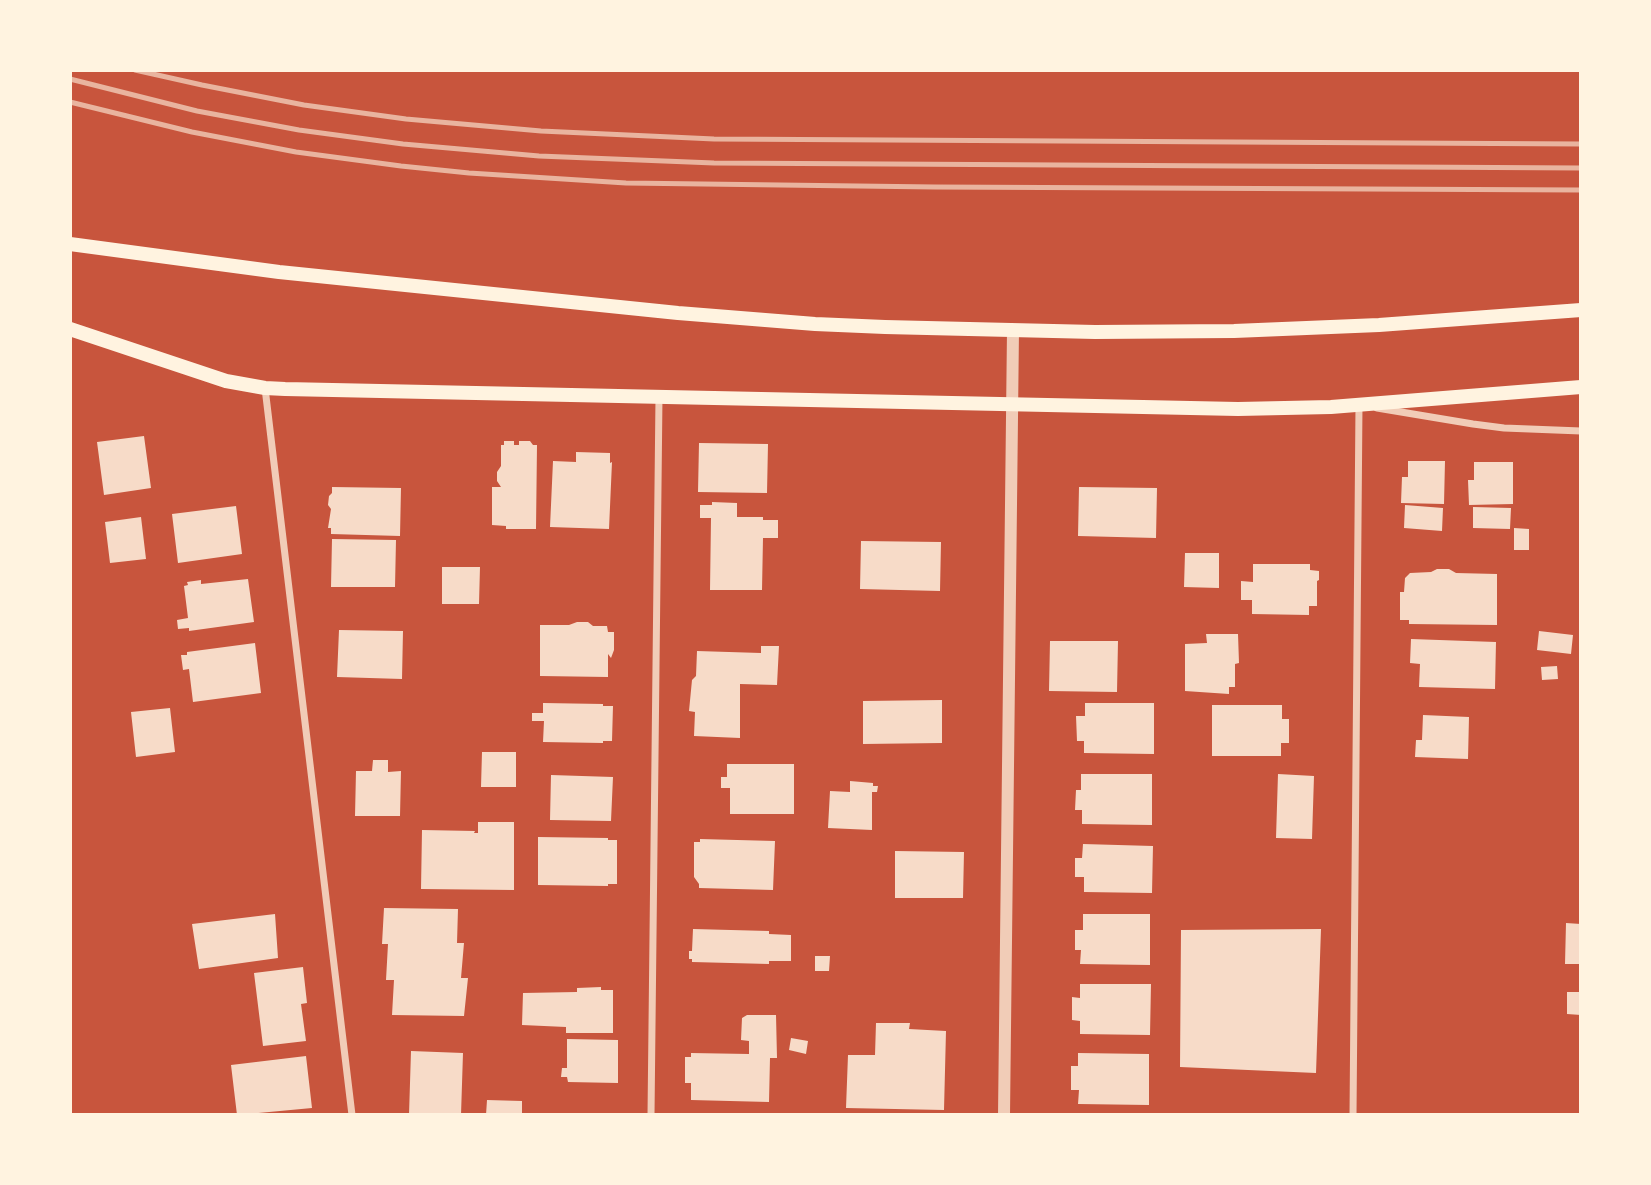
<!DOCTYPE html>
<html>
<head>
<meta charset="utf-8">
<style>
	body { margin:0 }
	#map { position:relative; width:1651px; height:1185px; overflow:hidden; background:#c8553d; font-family:Quicksand,sans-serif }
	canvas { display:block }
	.frame { position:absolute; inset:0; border:72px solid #fff3e0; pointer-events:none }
</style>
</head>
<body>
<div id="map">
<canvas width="1651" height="1185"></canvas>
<div class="frame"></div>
</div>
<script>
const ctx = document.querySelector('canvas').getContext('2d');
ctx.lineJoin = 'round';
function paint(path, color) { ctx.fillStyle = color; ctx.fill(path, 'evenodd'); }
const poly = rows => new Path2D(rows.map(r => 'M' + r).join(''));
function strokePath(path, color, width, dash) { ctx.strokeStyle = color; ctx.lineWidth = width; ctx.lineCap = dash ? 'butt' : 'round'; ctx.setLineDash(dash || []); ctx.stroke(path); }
const building = poly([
	[144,436,151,488,104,495,97,442],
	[504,441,514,441,514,445,519,445,519,441,530,441,533,445,537,445,536,529,506,529,506,526,492,525,492,487,501,487,497,481,497,472,501,466,501,445,504,445],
	[699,443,768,444,767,493,698,492],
	[576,452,610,453,610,463,612,462,609,529,550,527,553,461,576,462],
	[1408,461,1445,461,1444,504,1401,503,1402,477,1408,477],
	[1474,462,1513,462,1513,504,1469,505,1468,480,1474,480],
	[332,487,401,488,400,536,331,534,331,528,328,528,331,509,328,505,329,496,332,493],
	[1079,487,1157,488,1156,538,1078,536],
	[712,502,737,503,737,517,763,517,763,520,778,520,778,538,763,538,762,590,710,590,711,518,700,518,700,505,712,505],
	[1405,505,1443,508,1442,531,1404,528],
	[236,506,242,554,178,563,172,514],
	[1473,507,1511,508,1510,529,1473,528],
	[141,517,146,559,110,563,105,522],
	[1514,528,1529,529,1529,550,1514,550],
	[332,539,396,540,395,587,331,587],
	[861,541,941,542,940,591,860,589],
	[1185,553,1219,553,1219,588,1184,587],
	[1253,564,1310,564,1310,570,1319,571,1319,580,1317,581,1317,606,1309,606,1309,615,1252,614,1252,600,1241,600,1241,581,1253,582],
	[442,567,480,567,479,604,442,604],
	[1437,569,1449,569,1456,573,1497,574,1497,625,1409,624,1409,620,1400,620,1400,592,1404,592,1405,578,1410,573,1431,572],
	[248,579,254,622,189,631,189,628,178,629,177,620,188,618,184,586,188,585,187,582,201,580,201,584],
	[577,622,588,622,593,626,607,626,608,632,614,632,614,650,611,658,608,654,608,677,540,676,540,625,569,625],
	[339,630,403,631,402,679,337,677],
	[1539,631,1573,635,1571,654,1537,650],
	[1206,634,1238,634,1239,663,1235,664,1235,687,1229,687,1229,694,1185,691,1185,644,1207,643],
	[1411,639,1496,642,1495,689,1419,687,1420,664,1410,663],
	[1050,641,1118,641,1117,692,1049,691],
	[255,643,261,693,193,702,189,669,183,670,181,655,187,655,187,652],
	[761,646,779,646,777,685,740,684,740,738,694,736,695,712,689,711,692,680,696,676,697,651,761,653],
	[1557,666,1558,679,1542,680,1541,667],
	[942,700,942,743,863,744,863,701],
	[543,703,603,704,603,706,613,706,612,741,603,741,603,743,543,742,544,721,532,721,532,713,543,713],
	[1085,703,1154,703,1154,754,1084,753,1084,741,1077,741,1076,716,1085,716],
	[1212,705,1282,705,1282,719,1289,719,1289,743,1281,743,1281,756,1212,756],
	[170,708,175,752,136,757,131,712],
	[1423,715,1469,717,1468,759,1415,757,1416,740,1422,740],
	[482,752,516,752,516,787,481,787],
	[373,760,388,760,388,772,401,771,400,816,355,816,356,771,372,771],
	[727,764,794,764,794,814,730,814,730,788,721,788,721,777,727,777],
	[1081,774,1152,774,1152,825,1082,824,1082,810,1075,810,1076,790,1081,790],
	[1278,774,1314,776,1312,839,1276,838],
	[551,775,613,777,611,821,550,820],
	[850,781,873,783,873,786,878,786,877,792,872,792,872,830,828,828,830,791,850,792],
	[478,822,514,822,514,890,421,889,422,830,475,831,474,833,478,833],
	[538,837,608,838,608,840,617,840,617,884,608,884,608,886,538,885],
	[700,839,775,841,773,890,699,888,699,884,694,877,694,842,700,842],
	[1083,844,1153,846,1152,893,1084,892,1084,877,1075,877,1075,858,1082,858],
	[895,851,964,852,963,898,895,898],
	[384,908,458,909,457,943,464,943,461,978,468,978,464,1016,392,1015,394,980,386,980,388,944,382,944],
	[275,914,278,958,199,969,192,924],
	[1083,914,1150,914,1150,965,1080,964,1081,950,1075,950,1075,930,1083,930],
	[1566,923,1581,924,1581,964,1565,964],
	[693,929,769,931,769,934,791,935,791,961,769,961,769,964,692,962,692,959,689,959,689,951,692,951],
	[1321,929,1316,1073,1180,1067,1181,930],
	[815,956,830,956,829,971,815,971],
	[303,967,307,1003,301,1004,306,1041,263,1046,254,973],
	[1080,984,1151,984,1150,1035,1080,1034,1080,1021,1072,1020,1072,997,1080,998],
	[601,987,601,990,613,990,613,1033,566,1033,566,1027,522,1025,523,993,577,992,577,988],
	[1567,992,1581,992,1581,1015,1567,1014],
	[747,1015,776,1015,777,1058,770,1058,769,1102,691,1100,691,1083,685,1083,685,1057,691,1057,691,1053,749,1054,749,1041,741,1040,742,1018],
	[876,1023,910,1023,909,1029,946,1031,944,1110,846,1108,848,1055,875,1055],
	[791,1038,808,1041,806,1054,789,1050],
	[567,1039,618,1040,618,1083,568,1082,567,1077,561,1077,562,1068,567,1068],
	[411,1051,463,1053,461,1115,409,1115],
	[1078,1053,1149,1054,1149,1105,1078,1104,1079,1090,1071,1090,1071,1066,1078,1066],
	[306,1056,312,1108,237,1115,231,1065],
	[487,1100,522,1101,522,1115,486,1115]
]);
const minor = poly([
	[265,388,352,1115],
	[1377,408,1473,424,1504,428,1581,431],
	[651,1115,659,397],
	[1353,1115,1359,405]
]);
const tertiary = poly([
	[1004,1115,1013,330]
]);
const secondary = poly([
	[70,244,279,272,678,313,815,324,885,327,1095,332,1234,331,1379,325,1581,310],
	[70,329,226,381,265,388,285,389,1238,409,1331,407,1581,387]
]);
const rail = poly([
	[135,70,202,85,304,105,406,119,541,131,714,139,1581,144],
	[70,79,197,111,299,130,403,144,539,156,714,163,1581,168],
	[70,102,192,132,296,152,401,166,469,173,626,183,935,187,1581,190]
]);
paint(building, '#f7dbc8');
strokePath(minor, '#f1ccb7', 7);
strokePath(tertiary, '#f1ccb7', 12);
strokePath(secondary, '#fff3e0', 14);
strokePath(rail, '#e9b49f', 5);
</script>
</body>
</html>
